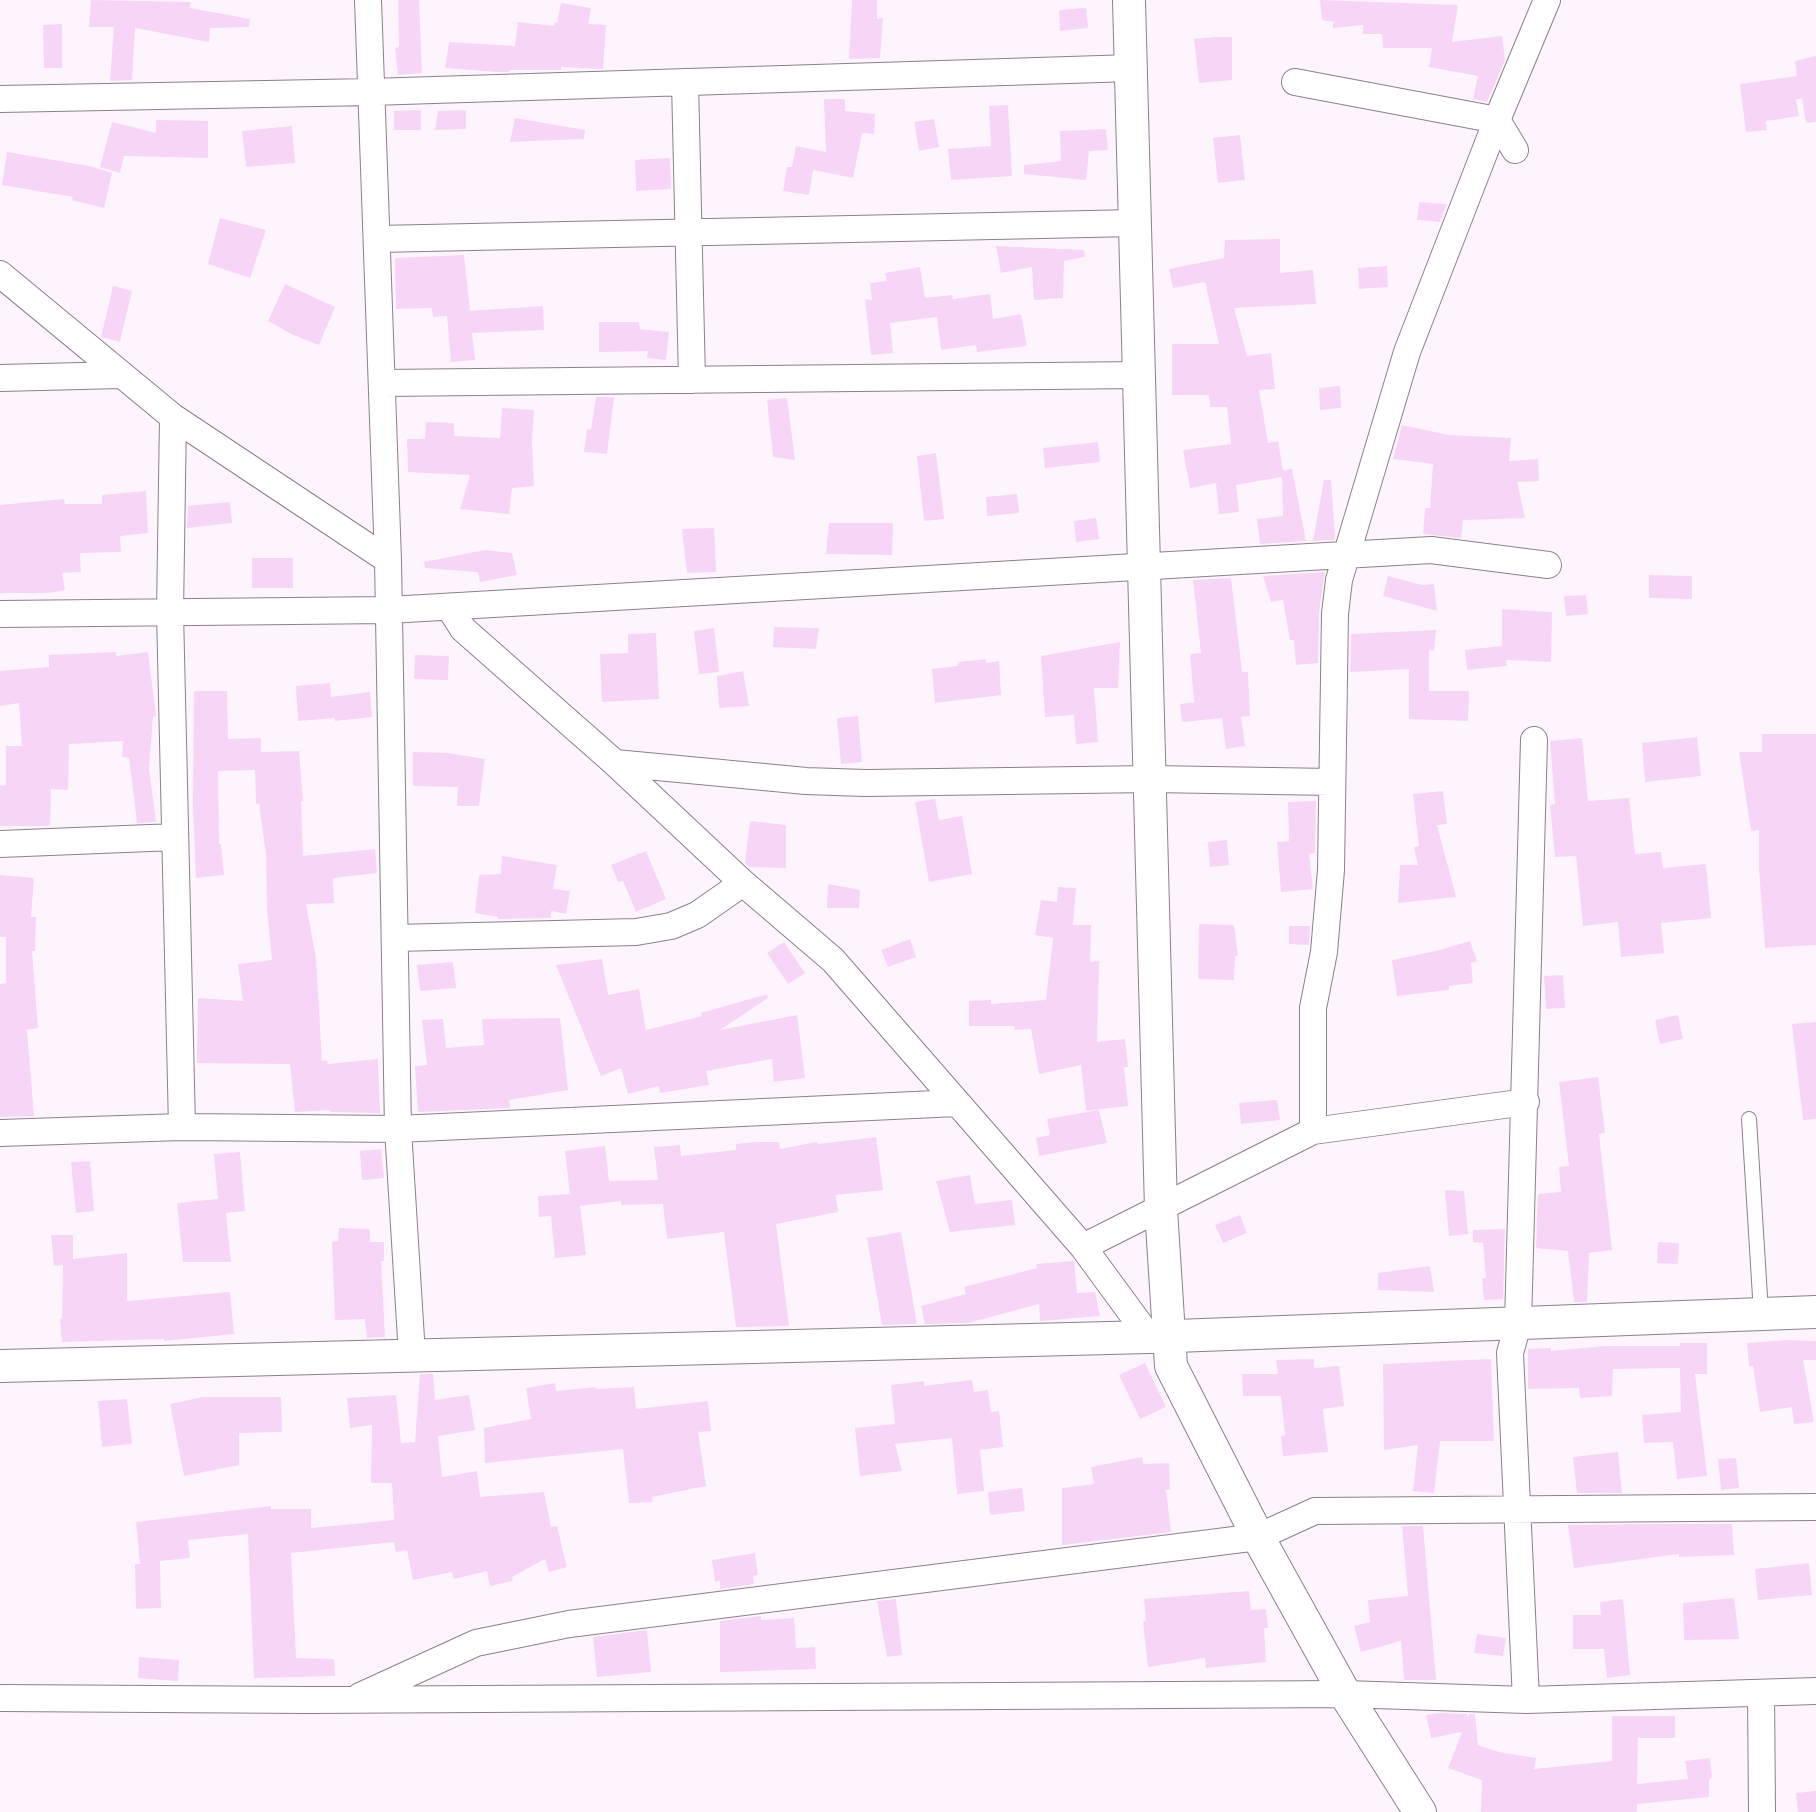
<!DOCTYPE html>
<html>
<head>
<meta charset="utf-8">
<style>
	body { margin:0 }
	canvas { display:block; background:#fef4fe }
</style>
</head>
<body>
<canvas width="1816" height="1812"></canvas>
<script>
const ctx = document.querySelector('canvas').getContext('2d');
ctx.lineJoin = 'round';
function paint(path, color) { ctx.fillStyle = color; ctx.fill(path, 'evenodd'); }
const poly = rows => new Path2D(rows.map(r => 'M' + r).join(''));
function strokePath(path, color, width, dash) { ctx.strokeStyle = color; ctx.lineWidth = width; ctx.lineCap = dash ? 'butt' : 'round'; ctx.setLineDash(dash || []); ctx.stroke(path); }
const building = poly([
	[91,0,191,2,190,8,250,19,249,27,210,28,209,42,135,28,132,80,110,81,114,27,89,27],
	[398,0,419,0,422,73,398,75,395,48,399,47],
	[852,0,877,0,877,19,883,18,880,58,849,59],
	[1320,0,1458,5,1452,42,1502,36,1505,60,1487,102,1473,99,1478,76,1429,67,1432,48,1383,48,1382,34,1363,34,1363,25,1333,28,1333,22,1322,20],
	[561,3,591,8,588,24,606,25,603,69,561,67,561,70,509,70,509,72,498,72,445,68,449,42,515,46,518,22,554,26,554,22,557,23],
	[1086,8,1088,28,1060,31,1059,10],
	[62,24,62,68,44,68,43,25],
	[1214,37,1232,37,1232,80,1199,83,1194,39],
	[1816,56,1816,122,1806,123,1802,99,1796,99,1799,116,1766,121,1767,130,1746,132,1740,84,1797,76,1795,61],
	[824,99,845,99,845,111,875,114,874,134,862,133,853,178,813,170,809,195,783,191,787,167,792,167,796,146,826,152],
	[1008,105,1012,176,951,180,948,149,991,146,989,106],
	[421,110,421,130,394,130,394,111],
	[466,110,466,129,435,130,438,111],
	[515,118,585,130,584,139,510,142],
	[934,119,939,147,919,151,914,122],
	[156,120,208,121,208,158,124,156,120,173,100,167,112,122,156,133],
	[292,126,295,163,246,167,242,131],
	[1106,129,1108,150,1089,151,1086,180,1024,174,1024,165,1061,161,1060,131],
	[1240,135,1245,180,1218,183,1213,138],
	[7,152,89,166,112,173,104,208,72,200,73,197,2,185],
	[670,158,671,189,636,191,635,160],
	[1419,202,1447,204,1440,222,1417,220],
	[220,218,266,230,250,278,208,264],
	[1280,239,1280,273,1313,270,1316,304,1234,308,1247,356,1271,353,1275,389,1259,390,1268,443,1278,441,1283,470,1292,469,1306,541,1260,544,1257,519,1283,516,1282,477,1236,485,1239,512,1219,514,1216,483,1190,488,1183,450,1231,444,1227,407,1210,407,1209,395,1172,395,1172,344,1219,344,1205,282,1173,288,1169,269,1224,258,1225,240],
	[996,246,1084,250,1085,257,1064,261,1063,298,1034,300,1032,267,1001,273],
	[464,255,470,311,543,306,544,330,472,333,475,360,451,362,447,316,433,317,432,308,396,309,395,258],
	[1387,266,1388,287,1359,289,1358,268],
	[920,267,925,298,952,295,953,299,990,294,993,319,1021,314,1027,346,977,352,976,345,941,350,937,317,890,323,893,353,871,355,865,299,872,300,870,283,887,281,885,273],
	[285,284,335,307,319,345,291,334,268,321],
	[113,286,132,291,120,342,101,337],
	[599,322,639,322,640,329,669,332,666,360,647,358,648,351,599,352],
	[1340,386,1341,408,1320,410,1319,388],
	[596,397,614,397,607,454,584,452,587,429,591,430],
	[787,398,795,460,773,457,767,400],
	[502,408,534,410,532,442,534,486,512,488,509,514,460,509,470,475,408,472,407,439,425,439,426,422,454,423,454,436,500,438],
	[1402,425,1449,435,1511,438,1509,461,1538,459,1539,481,1517,482,1525,518,1463,520,1461,538,1423,534,1425,508,1430,508,1433,464,1393,459],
	[1098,442,1100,462,1045,468,1043,448],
	[936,453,944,519,924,521,917,456],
	[1324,480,1331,480,1335,536,1334,540,1313,541],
	[146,491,148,533,120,536,121,552,80,553,81,572,62,573,65,590,47,593,0,593,0,505,64,499,65,504,102,504,102,495],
	[1017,494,1019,513,987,516,986,497],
	[230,502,232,523,187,528,188,506],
	[1096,518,1099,539,1076,542,1074,521],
	[829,523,893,523,892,555,826,554],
	[714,528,716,572,687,573,682,529],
	[485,550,512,553,517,575,480,582,478,572,425,568,424,562],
	[252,558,293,558,293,588,252,588],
	[1325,572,1319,612,1318,663,1296,665,1294,640,1290,640,1283,600,1271,602,1263,576],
	[1649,575,1692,576,1692,599,1649,598],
	[1388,576,1422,585,1434,584,1437,611,1383,596],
	[1231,578,1242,672,1248,672,1250,716,1241,717,1245,746,1226,749,1222,718,1182,722,1180,704,1194,702,1190,654,1201,653,1193,580],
	[1586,595,1588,614,1566,616,1564,596],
	[1502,609,1552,612,1551,662,1506,660,1507,666,1467,670,1465,650,1502,646],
	[774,627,819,628,816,649,773,647],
	[714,628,719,672,699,674,694,631],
	[1436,630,1434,651,1429,650,1429,691,1469,691,1468,721,1409,719,1409,669,1350,672,1351,634],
	[656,633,659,699,602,702,600,654,628,653,628,634],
	[1120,642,1118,688,1094,688,1098,742,1076,744,1074,715,1045,717,1041,656],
	[116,652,116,656,148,652,156,716,153,717,149,768,156,822,137,823,129,758,122,757,123,741,69,744,68,790,51,789,50,826,0,826,0,786,6,785,6,746,22,746,19,703,0,706,0,671,49,667,49,655],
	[415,655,449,656,448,680,414,679],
	[986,659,986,663,999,661,1001,695,935,703,932,669,958,666,958,662],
	[743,671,749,706,719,708,717,676],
	[330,683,331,697,370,692,372,717,335,721,335,718,298,721,296,686],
	[194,691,227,691,228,739,261,738,261,752,299,751,303,801,301,801,303,856,375,849,377,873,333,878,334,903,306,904,316,958,322,1061,327,1060,328,1064,378,1059,380,1113,330,1112,330,1110,295,1112,290,1064,197,1063,198,998,243,1001,238,964,272,960,267,910,266,854,259,804,256,804,255,770,218,771,219,844,221,844,224,875,196,878,193,808],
	[858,716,862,762,841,764,837,718],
	[1762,734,1816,734,1816,945,1765,948,1759,869,1759,830,1751,831,1739,752,1762,752],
	[1697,737,1701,776,1645,782,1642,743],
	[1582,738,1588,801,1629,798,1635,854,1661,852,1663,868,1706,864,1711,918,1661,923,1664,953,1621,957,1618,922,1583,926,1576,856,1555,857,1550,805,1555,804,1550,741],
	[413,752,448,753,485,759,479,806,457,806,458,787,413,786],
	[1443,791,1447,824,1437,825,1456,897,1398,903,1400,865,1418,865,1414,847,1419,846,1413,794],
	[935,799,939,820,962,816,972,874,929,882,915,802],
	[1316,801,1315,853,1309,854,1313,889,1281,892,1277,842,1289,841,1288,802],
	[750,821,786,825,786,868,749,867,745,863],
	[1227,840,1229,865,1210,867,1208,842],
	[646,851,666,899,636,912,623,881,618,882,611,865],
	[502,856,557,865,553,889,570,891,566,914,551,911,551,918,498,919,498,917,475,913,479,875,501,874],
	[0,875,34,878,31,917,36,917,35,951,32,951,38,1028,27,1030,34,1116,0,1117,0,984,6,983,6,937,0,937],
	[828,884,860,890,859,908,827,908],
	[1058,887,1076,888,1073,925,1091,925,1090,962,1099,961,1097,1042,1125,1039,1128,1067,1124,1067,1128,1106,1086,1111,1081,1065,1039,1074,1031,1029,1015,1030,1014,1026,969,1026,969,1001,991,1000,991,1004,1046,1000,1053,938,1035,935,1041,900,1057,902],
	[1199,924,1234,925,1238,956,1235,956,1234,980,1198,979],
	[1289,926,1310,926,1309,945,1289,944],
	[910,939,916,957,888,967,881,950],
	[1470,941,1477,961,1471,963,1473,983,1449,986,1449,990,1397,996,1392,960,1436,951],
	[784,942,805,973,788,984,767,953],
	[602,959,608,995,639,989,646,1030,702,1016,701,1013,767,994,768,998,720,1030,797,1015,805,1078,774,1082,772,1059,706,1071,709,1085,660,1093,659,1086,628,1094,621,1068,601,1076,556,965],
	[453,962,456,988,420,991,417,965],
	[1563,975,1565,1008,1546,1009,1544,976],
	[1678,1015,1683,1039,1660,1044,1655,1020],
	[560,1018,568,1090,509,1100,510,1108,418,1112,415,1066,427,1065,422,1020,443,1019,446,1048,484,1045,482,1019],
	[1816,1022,1816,1119,1803,1120,1792,1024],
	[1598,1077,1605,1133,1599,1134,1612,1250,1589,1253,1587,1302,1574,1302,1568,1251,1536,1248,1538,1194,1561,1192,1559,1167,1569,1166,1559,1082],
	[1277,1100,1280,1120,1241,1124,1239,1103],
	[1099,1110,1107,1143,1039,1156,1036,1138,1050,1135,1047,1119],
	[876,1137,883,1190,836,1195,838,1212,776,1224,789,1326,736,1327,724,1232,667,1239,663,1204,621,1205,621,1201,580,1206,586,1255,555,1258,551,1216,539,1217,538,1196,570,1194,565,1151,605,1146,609,1181,658,1180,654,1147,680,1145,681,1156,736,1150,736,1144,756,1142,779,1142,780,1149,817,1142,818,1144],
	[381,1149,384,1178,362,1180,360,1151],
	[240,1152,245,1211,226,1213,231,1262,183,1262,177,1203,218,1199,214,1154],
	[90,1161,94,1211,76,1213,71,1162],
	[970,1175,975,1204,1012,1200,1015,1225,950,1232,936,1181],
	[1445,1190,1464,1191,1468,1234,1449,1236],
	[1240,1215,1247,1233,1223,1243,1215,1225],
	[339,1228,370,1229,370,1242,384,1242,384,1261,381,1261,385,1337,367,1338,365,1319,335,1320,332,1242,338,1241],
	[1505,1229,1503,1299,1484,1300,1482,1278,1486,1278,1483,1243,1473,1242,1473,1230],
	[901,1232,917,1324,882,1325,867,1238],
	[51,1235,73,1235,73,1259,127,1253,127,1301,230,1292,234,1334,164,1341,164,1339,62,1342,60,1319,62,1319,63,1265,54,1266],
	[1658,1242,1679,1243,1678,1264,1657,1263],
	[1074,1261,1077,1293,1095,1292,1100,1316,1040,1321,1039,1304,968,1323,925,1324,921,1306,966,1294,964,1287,1037,1268,1036,1264],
	[1430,1266,1434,1292,1378,1290,1378,1273],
	[1787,1340,1816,1341,1816,1360,1803,1360,1814,1422,1794,1424,1792,1407,1760,1412,1753,1366,1749,1366,1747,1343],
	[1680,1343,1707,1343,1707,1374,1695,1374,1707,1476,1677,1479,1673,1442,1644,1443,1642,1415,1681,1412,1680,1368,1613,1369,1612,1396,1580,1398,1579,1388,1528,1389,1528,1349,1551,1348,1551,1351,1605,1346,1680,1346],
	[1314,1359,1314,1368,1339,1366,1344,1406,1323,1409,1328,1452,1283,1456,1281,1436,1285,1435,1281,1396,1243,1396,1242,1374,1278,1374,1276,1360],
	[1491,1359,1494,1441,1440,1441,1434,1493,1413,1491,1418,1445,1384,1450,1383,1364],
	[1145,1363,1166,1407,1140,1419,1119,1375],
	[420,1374,433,1374,435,1400,469,1395,475,1430,438,1436,442,1477,477,1471,480,1497,544,1492,551,1527,557,1526,567,1567,549,1572,545,1559,512,1577,513,1581,490,1586,487,1571,454,1579,452,1572,413,1580,407,1550,396,1552,394,1542,291,1553,296,1658,334,1659,335,1676,254,1678,248,1534,188,1540,190,1558,160,1561,161,1608,136,1609,135,1564,140,1564,136,1522,271,1506,271,1509,311,1509,311,1528,394,1520,392,1483,371,1483,372,1425,350,1428,347,1398,396,1395,401,1443,415,1442],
	[972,1380,974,1392,988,1390,991,1412,999,1411,1003,1447,980,1450,984,1491,957,1494,952,1438,895,1444,902,1471,860,1476,855,1428,895,1424,891,1385,924,1381,924,1386],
	[555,1383,556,1391,595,1387,596,1389,634,1387,636,1409,708,1401,711,1431,698,1432,706,1486,652,1497,653,1502,629,1503,623,1449,485,1463,484,1428,531,1419,526,1388],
	[203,1397,281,1397,282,1432,239,1433,239,1465,184,1476,170,1404],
	[127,1399,132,1444,102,1447,98,1401],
	[1618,1452,1622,1493,1577,1493,1573,1457],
	[1142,1457,1143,1464,1169,1463,1170,1490,1166,1490,1171,1532,1062,1545,1062,1488,1094,1484,1091,1467],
	[1736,1458,1739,1488,1721,1490,1718,1459],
	[1022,1488,1025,1511,990,1515,988,1492],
	[1640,1524,1732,1524,1734,1555,1679,1557,1679,1554,1574,1568,1568,1525],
	[1402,1526,1423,1526,1436,1680,1404,1680,1401,1641,1361,1652,1354,1626,1370,1622,1368,1600,1408,1596],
	[755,1553,758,1575,753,1576,754,1584,720,1589,720,1581,715,1582,712,1560],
	[1809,1563,1812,1595,1758,1600,1755,1569],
	[1249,1591,1251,1610,1266,1609,1268,1628,1264,1628,1266,1662,1206,1668,1205,1658,1148,1667,1143,1621,1146,1621,1144,1599],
	[1734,1598,1739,1639,1684,1640,1683,1603],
	[896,1599,902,1655,887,1657,877,1601],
	[1623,1599,1630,1675,1607,1678,1604,1649,1573,1649,1573,1615,1601,1615,1600,1602],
	[761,1616,761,1620,794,1618,796,1648,815,1647,816,1669,720,1672,720,1621],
	[647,1630,651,1672,597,1677,593,1637],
	[1477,1634,1506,1638,1503,1656,1474,1653],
	[139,1657,179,1660,178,1681,138,1678],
	[1438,1713,1467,1714,1467,1718,1469,1714,1475,1714,1478,1745,1499,1752,1536,1758,1534,1769,1612,1761,1612,1716,1675,1716,1675,1738,1638,1738,1637,1784,1688,1779,1685,1761,1710,1758,1712,1778,1709,1779,1709,1797,1637,1804,1637,1812,1481,1812,1482,1780,1448,1768,1462,1732,1431,1738,1426,1715],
	[1816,1791,1816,1812,1798,1812,1796,1793]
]);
const service = poly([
	[1749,1119,1761,1313]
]);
const minor = poly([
	[368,0,388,560,398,1129,412,1355],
	[685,82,692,380],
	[1295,82,1497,120,1515,150],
	[0,99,371,92,1132,68],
	[377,239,1136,223],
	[0,274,173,417,388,560],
	[0,378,121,375],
	[383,383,1140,375],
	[173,417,170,612,182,1127],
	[449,607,463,629,615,763,743,883,833,960,1083,1247,1149,1337],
	[0,614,389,610,1431,550,1548,565],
	[615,763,806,781,865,783,1151,779,1332,782],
	[0,844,175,837],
	[395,938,636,932,671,926,697,915,743,883],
	[1313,1131,1313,1008,1324,952,1331,870,1335,614,1339,580,1407,352,1497,120,1547,0],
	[0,1133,182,1127,398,1129,957,1103],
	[1083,1247,1313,1131,1526,1102],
	[1761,1693,1762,1812],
	[360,1696,476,1643,569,1624,1258,1537,1315,1511,1816,1507],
	[0,1698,308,1700,1345,1694,1526,1700,1816,1691],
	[1526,1700,1510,1353,1518,1324,1534,740]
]);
const tertiary = poly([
	[1129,0,1161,1209,1171,1366,1258,1537,1345,1694,1420,1812],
	[0,1366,1149,1337,1816,1312]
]);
paint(building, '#f7d5f7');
strokePath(service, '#8a8189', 16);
strokePath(minor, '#8a8189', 28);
strokePath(tertiary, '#8a8189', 34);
strokePath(service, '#fff', 14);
strokePath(minor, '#fff', 26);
strokePath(tertiary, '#fff', 32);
</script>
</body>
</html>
